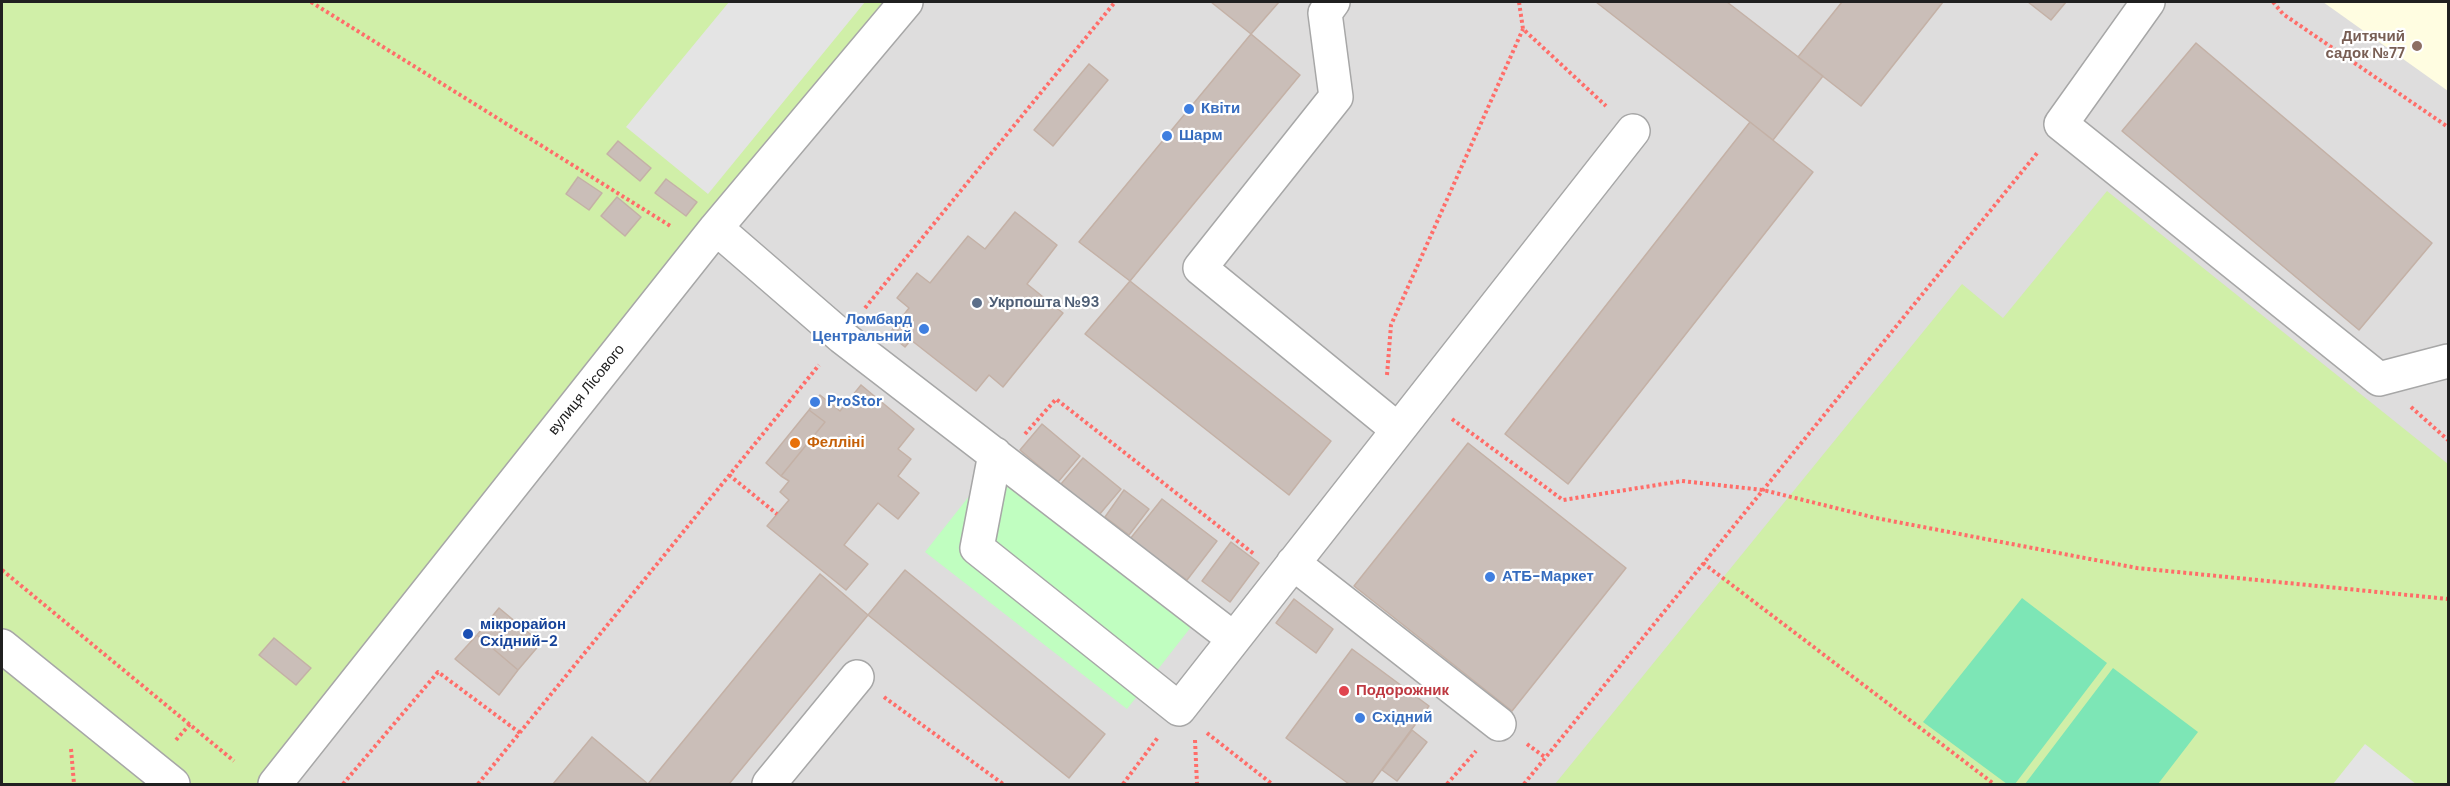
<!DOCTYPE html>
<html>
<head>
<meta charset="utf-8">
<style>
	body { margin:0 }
	#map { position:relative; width:2450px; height:786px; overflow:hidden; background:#f1ece5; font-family:"DM Sans",sans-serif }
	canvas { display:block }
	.frame { position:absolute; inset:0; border:3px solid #202020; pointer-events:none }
</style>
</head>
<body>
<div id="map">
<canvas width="2450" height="786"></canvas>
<div class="frame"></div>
</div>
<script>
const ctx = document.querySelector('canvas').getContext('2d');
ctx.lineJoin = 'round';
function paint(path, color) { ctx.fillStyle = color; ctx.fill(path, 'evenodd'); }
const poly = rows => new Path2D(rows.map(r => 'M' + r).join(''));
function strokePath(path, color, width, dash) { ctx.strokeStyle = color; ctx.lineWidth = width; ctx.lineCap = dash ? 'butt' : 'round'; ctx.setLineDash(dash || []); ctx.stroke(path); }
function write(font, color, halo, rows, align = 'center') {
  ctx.font = font + ' "DM Sans",sans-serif'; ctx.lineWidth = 4.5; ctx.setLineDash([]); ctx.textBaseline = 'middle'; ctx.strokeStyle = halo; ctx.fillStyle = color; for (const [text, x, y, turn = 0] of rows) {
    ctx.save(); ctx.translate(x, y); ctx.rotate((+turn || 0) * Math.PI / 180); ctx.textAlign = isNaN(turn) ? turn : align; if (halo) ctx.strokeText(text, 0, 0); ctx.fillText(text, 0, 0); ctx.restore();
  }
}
const residential = poly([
	[906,2,2448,2,2448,784,275,784]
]);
const education = poly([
	[2323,2,2448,2,2448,91]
]);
const grass = poly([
	[2,2,906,2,275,784,2,784],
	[2107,191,2448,464,2448,784,1555,784,1962,284,2003,318]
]);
const park = poly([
	[989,471,1191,627,1127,709,925,552]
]);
const pitch = poly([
	[2022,598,2107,663,2015,784,2007,784,1923,722],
	[2113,668,2198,732,2158,784,2025,784]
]);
const parking = poly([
	[729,2,865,2,708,194,626,127],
	[2365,744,2416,784,2333,784]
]);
const building = poly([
	[1211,2,1279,2,1251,34,1211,2],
	[1596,2,1727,2,1823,76,1773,140,1596,2],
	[1842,2,1943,2,1861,106,1798,57,1842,2],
	[2028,2,2066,2,2051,20,2028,2],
	[1251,34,1300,75,1130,281,1079,242,1251,34],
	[2196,43,2432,243,2359,330,2122,131,2196,43],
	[1089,64,1108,80,1053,146,1034,130,1089,64],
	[1750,122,1813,172,1568,484,1505,434,1750,122],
	[618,141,651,168,640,181,607,154,618,141],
	[578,177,602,193,589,210,566,194,578,177],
	[666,179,697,202,686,216,655,193,666,179],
	[617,197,641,217,625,236,601,216,617,197],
	[1015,212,1057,245,1027,284,1063,313,1003,387,989,375,976,391,911,340,905,347,889,334,909,308,897,298,917,273,930,283,968,236,985,249,1015,212],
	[1130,281,1331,441,1289,495,1085,334,1130,281],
	[861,385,914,429,898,449,911,459,898,476,919,493,898,519,878,503,844,545,868,564,846,590,767,526,789,500,780,492,789,481,781,476,825,422,809,410,820,395,840,411,861,385],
	[809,410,825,422,781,476,766,463,809,410],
	[1042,424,1080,456,1058,482,1020,450,1042,424],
	[1468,443,1626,568,1512,711,1354,586,1468,443],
	[1083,458,1121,489,1099,515,1061,484,1083,458],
	[1124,490,1149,509,1129,535,1105,517,1124,490],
	[1162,499,1217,541,1187,580,1130,539,1162,499],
	[1231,542,1259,563,1230,602,1202,581,1231,542],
	[905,570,1105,734,1069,778,868,615,905,570],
	[820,574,868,615,729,784,648,784,820,574],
	[1294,599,1333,629,1316,653,1276,623,1294,599],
	[499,608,541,643,518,670,477,635,499,608],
	[477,635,518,670,499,695,455,659,477,635],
	[274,638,311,668,296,685,259,655,274,638],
	[1352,649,1429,706,1371,784,1349,784,1286,738,1352,649],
	[1412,730,1427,742,1397,781,1382,770,1412,730],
	[592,737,648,784,553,784,592,737]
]);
const path = poly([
	[311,2,672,227],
	[1519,2,1523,29,1606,106],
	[2273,2,2283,14,2448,127],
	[865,308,1115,2],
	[1387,375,1391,325,1523,29],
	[2411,407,2448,440],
	[1452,419,1563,500,1682,481,1763,490,1876,518,2137,568,2448,599],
	[1025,434,1056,399,1254,554],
	[729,475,777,514],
	[1703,563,1994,784],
	[2,570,234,761],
	[884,697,1003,784],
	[1207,733,1272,784],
	[176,740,190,724],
	[1195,740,1197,784],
	[1527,744,1546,758],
	[71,749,74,784],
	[343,784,438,672,520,733],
	[478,784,819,365],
	[1123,784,1159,736],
	[1447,784,1476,751],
	[1524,784,2038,152]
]);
const minor = poly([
	[1333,2,1325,13,1336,97,1200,268,1397,429],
	[2148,2,2061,124,2379,379,2448,361],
	[716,228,842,337,1234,639,1633,131],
	[995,454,977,548,1179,709,1234,639],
	[1293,563,1499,724],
	[2,646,173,784],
	[275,784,716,228,906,2],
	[769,784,857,677]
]);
const markers = [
	[2417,46,6,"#8d6e63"],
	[1189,109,6,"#3f7fe0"],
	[1167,136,6,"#3f7fe0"],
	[977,303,6,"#5c6f8a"],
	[924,329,6,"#3f7fe0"],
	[815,402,6,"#3f7fe0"],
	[795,443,6,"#e8710a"],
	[1490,577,6,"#3f7fe0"],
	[468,634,6,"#1a4fb4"],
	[1344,691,6,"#e0444e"],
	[1360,718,6,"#3f7fe0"]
];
const educationNames = [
	["Дитячий",2405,37],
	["садок №77",2405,54]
];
const shopNames = [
	["Квіти",1201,109],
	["Шарм",1179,136],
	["Ломбард",912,320,"right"],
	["Центральний",912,337,"right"],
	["ProStor",827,402],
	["АТБ-Маркет",1502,577],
	["Східний",1372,718]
];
const serviceNames = [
	["Укрпошта №93",989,303]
];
const streetNames = [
	["вулиця Лісового",587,390,-51]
];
const foodNames = [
	["Фелліні",807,443]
];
const transitNames = [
	["мікрорайон",480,625],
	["Східний-2",480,642]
];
const healthNames = [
	["Подорожник",1356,691]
];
paint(residential, '#dedddd');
paint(education, '#fffde1');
paint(grass, '#d0efa8');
paint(park, '#c0fec0');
paint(pitch, '#7de6b6');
paint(parking, '#e4e4e4');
paint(building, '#cabeb8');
strokePath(building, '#c4b1a6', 1.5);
strokePath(minor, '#a7a7a7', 36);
strokePath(path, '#ff6d69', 4, [3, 3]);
strokePath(minor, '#fff', 33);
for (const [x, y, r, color] of markers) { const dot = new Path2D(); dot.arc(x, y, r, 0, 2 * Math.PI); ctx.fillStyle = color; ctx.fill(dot); strokePath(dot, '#fff', 2); }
write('bold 15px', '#785e54', '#fff', educationNames, 'right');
write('bold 15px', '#366cbe', '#fff', shopNames, 'left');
write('bold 15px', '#4e5e75', '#fff', serviceNames, 'left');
write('15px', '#202020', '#fff', streetNames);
write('bold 15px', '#c56008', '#fff', foodNames, 'left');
write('bold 15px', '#164399', '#fff', transitNames, 'left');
write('bold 15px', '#be3a42', '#fff', healthNames, 'left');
</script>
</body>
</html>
